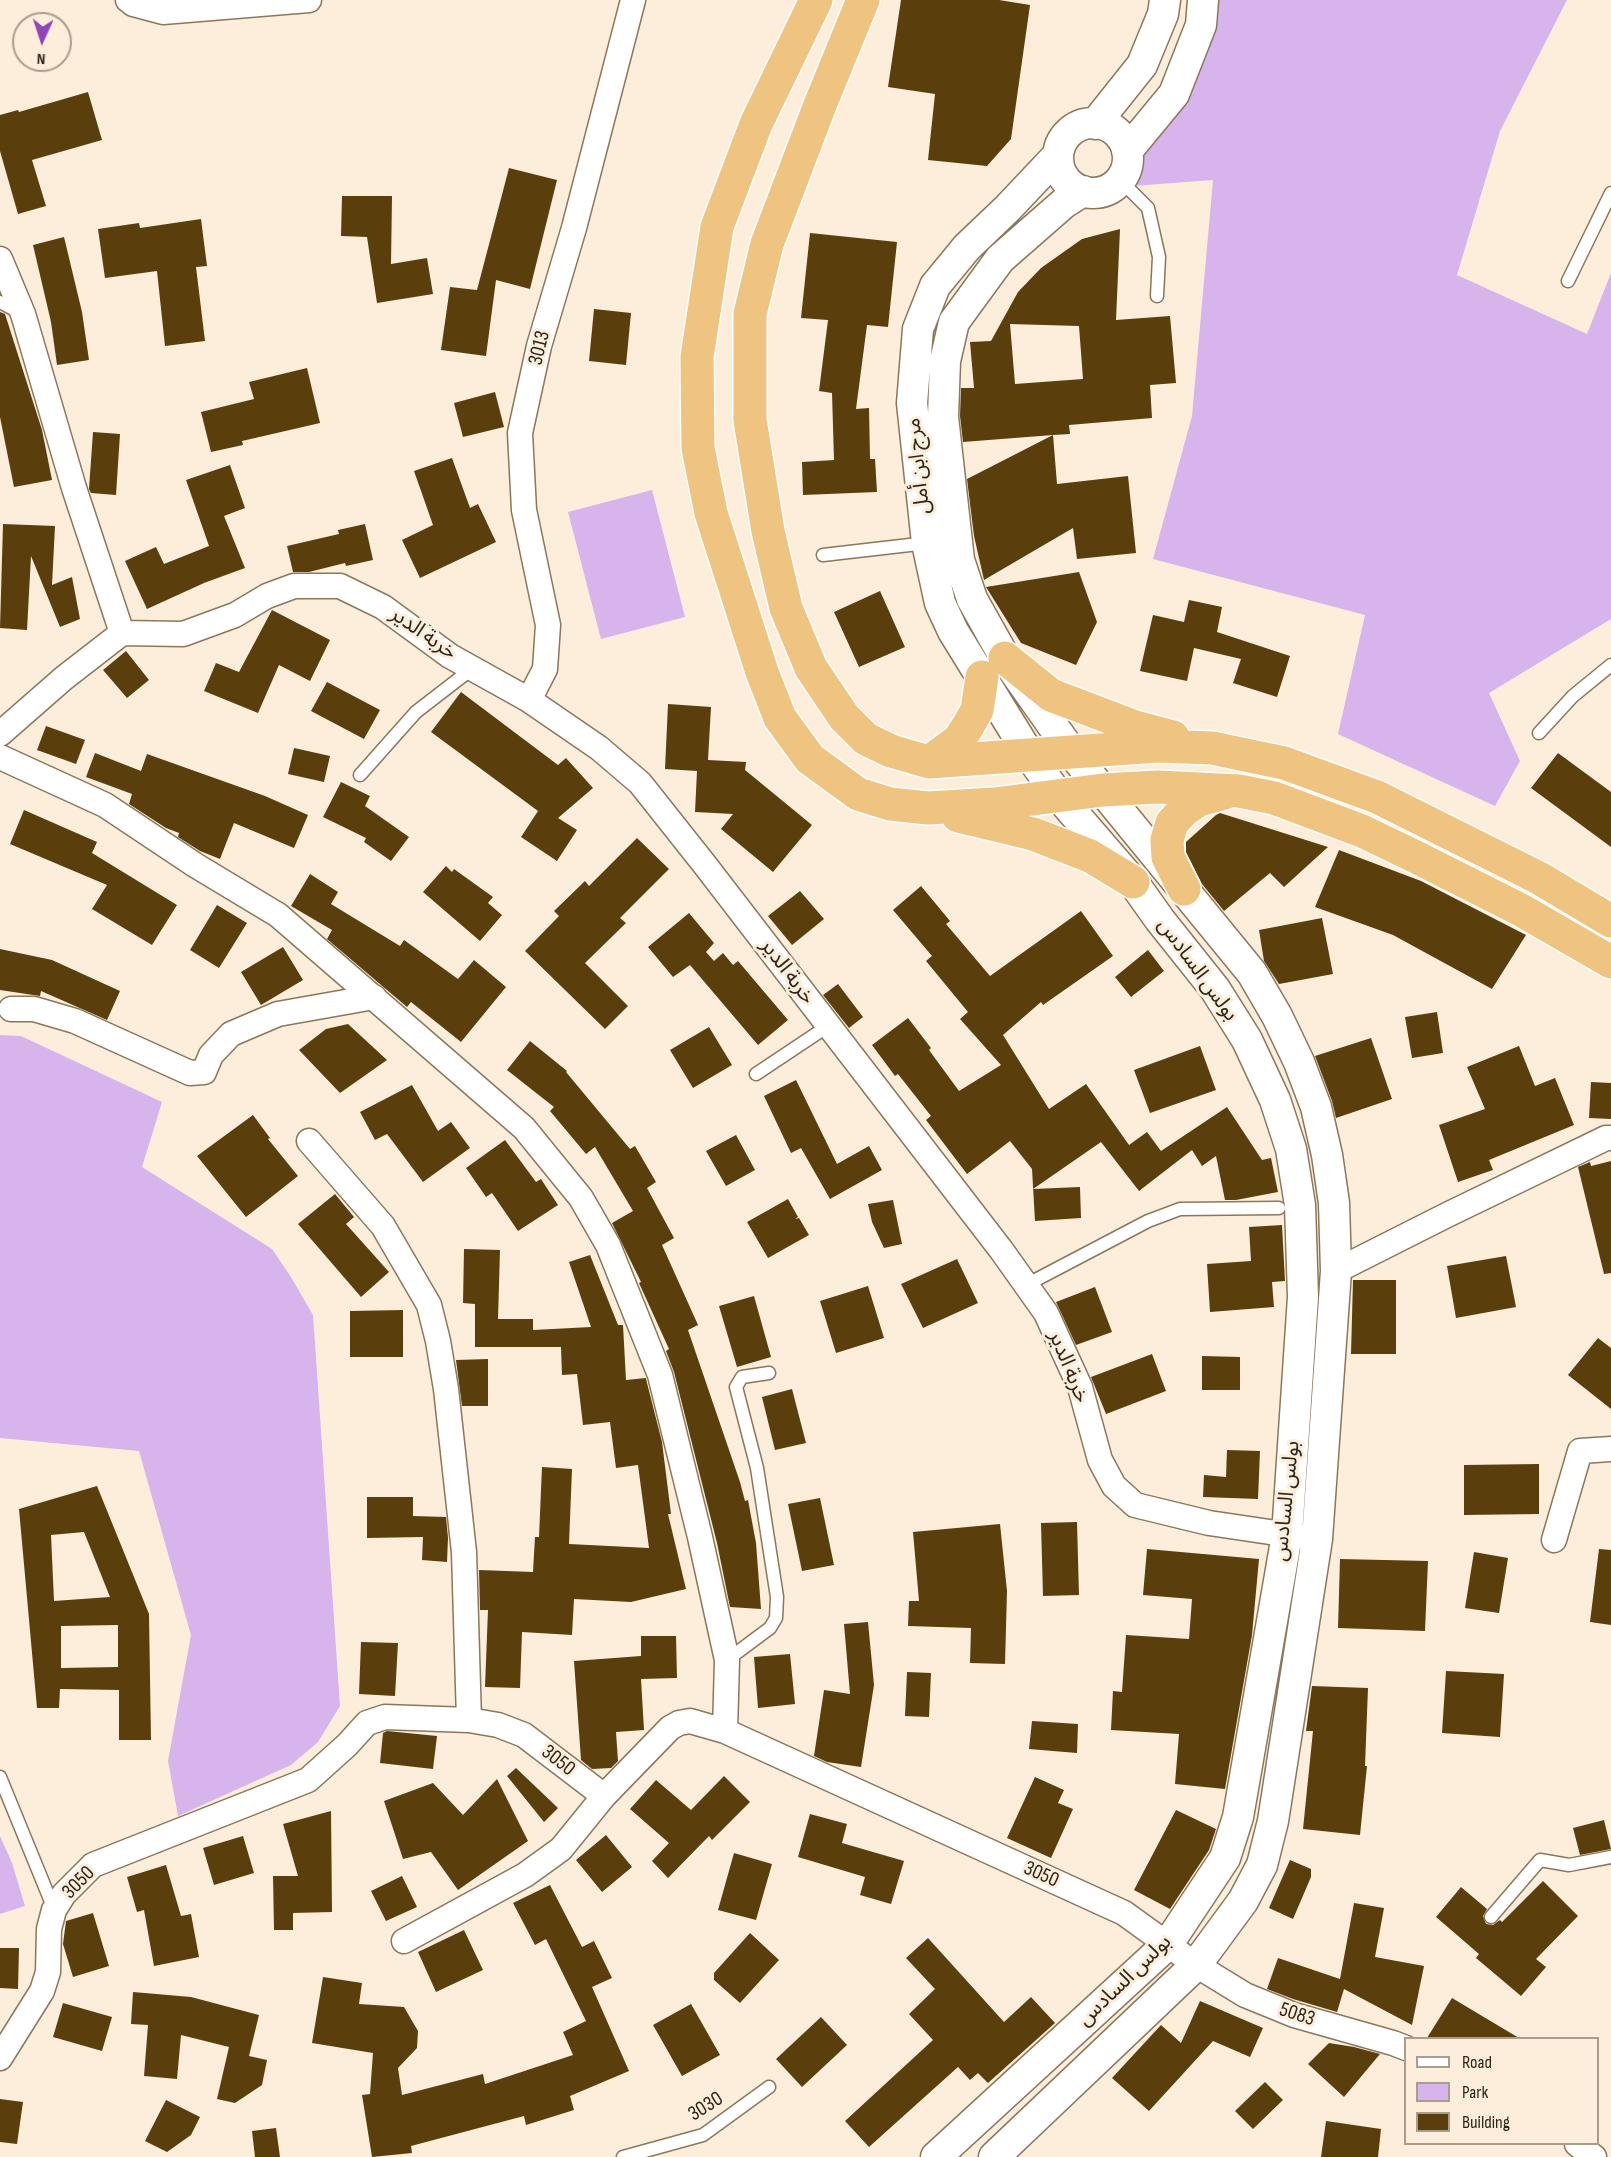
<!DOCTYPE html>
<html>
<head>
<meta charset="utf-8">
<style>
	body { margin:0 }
	#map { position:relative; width:1611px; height:2157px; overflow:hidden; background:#fceedb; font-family:"Sofia Sans Condensed",sans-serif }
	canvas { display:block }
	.legend { position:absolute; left:1404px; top:2037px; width:195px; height:108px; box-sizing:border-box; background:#fceedb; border:2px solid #a99e8d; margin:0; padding:8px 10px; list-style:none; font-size:18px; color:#2d2519 }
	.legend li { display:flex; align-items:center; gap:12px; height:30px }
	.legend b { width:30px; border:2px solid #a99e8d }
	.north { position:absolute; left:12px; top:12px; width:60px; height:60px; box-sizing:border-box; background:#fceedb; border:2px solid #a99e8d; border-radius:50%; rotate:183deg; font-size:16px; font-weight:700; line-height:24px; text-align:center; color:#2d2519 }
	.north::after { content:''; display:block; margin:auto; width:21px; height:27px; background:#9145b6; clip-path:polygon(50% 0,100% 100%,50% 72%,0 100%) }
</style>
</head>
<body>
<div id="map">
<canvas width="1611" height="2157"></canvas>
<ul class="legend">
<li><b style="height:8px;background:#fff"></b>Road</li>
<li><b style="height:16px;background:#d7b4ec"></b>Park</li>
<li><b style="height:16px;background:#5a3e0c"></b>Building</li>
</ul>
<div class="north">N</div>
</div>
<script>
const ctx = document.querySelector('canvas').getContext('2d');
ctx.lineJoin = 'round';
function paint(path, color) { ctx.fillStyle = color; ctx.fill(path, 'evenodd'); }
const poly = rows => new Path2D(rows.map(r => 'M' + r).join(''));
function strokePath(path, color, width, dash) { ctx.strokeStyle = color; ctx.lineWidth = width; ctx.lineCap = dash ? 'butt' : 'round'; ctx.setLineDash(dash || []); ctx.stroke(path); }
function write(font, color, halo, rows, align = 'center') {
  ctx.font = font + ' "Sofia Sans Condensed","Noto Sans Arabic",sans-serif'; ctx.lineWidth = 6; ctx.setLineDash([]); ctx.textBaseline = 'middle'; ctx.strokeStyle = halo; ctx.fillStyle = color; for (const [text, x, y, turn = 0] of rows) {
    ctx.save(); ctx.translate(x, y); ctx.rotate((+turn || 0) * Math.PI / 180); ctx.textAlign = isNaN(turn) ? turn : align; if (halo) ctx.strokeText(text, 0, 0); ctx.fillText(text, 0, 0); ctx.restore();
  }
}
const green = poly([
	[1210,0,1567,0,1500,131,1457,275,1587,334,1611,273,1611,619,1489,693,1520,761,1495,806,1338,734,1365,615,1153,559,1192,416,1213,180,1133,186,1133,148],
	[652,490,685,617,601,639,568,512],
	[0,1035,21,1036,162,1102,142,1167,272,1249,291,1277,313,1315,340,1706,318,1742,291,1765,178,1816,168,1761,191,1635,139,1451,0,1438],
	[0,1836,12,1863,25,1906,0,1914]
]);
const building = poly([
	[901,0,999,0,1030,5,1011,139,987,166,928,160,935,94,888,87],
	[88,92,102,140,32,160,46,206,18,214,0,151,0,115,18,110,19,112],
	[509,168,557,180,530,289,496,280,486,356,441,350,450,287,477,290],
	[342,196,392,196,391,264,427,258,433,294,377,303,367,237,341,236],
	[201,219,207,266,196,267,205,341,165,346,157,271,105,278,98,229,139,223,140,228],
	[1120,229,1116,320,1170,316,1176,383,1150,385,1152,418,1069,425,1070,434,1053,435,1057,484,1128,476,1136,553,1077,559,1073,528,984,580,974,536,967,479,1053,435,963,442,960,416,961,388,974,388,970,342,991,341,1018,292,1041,268,1082,239],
	[1010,324,1079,326,1083,379,1015,384],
	[810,233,897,242,888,327,867,325,856,409,869,408,870,459,875,459,877,492,803,495,802,462,834,460,832,393,819,391,828,320,801,318],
	[64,237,82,312,89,360,57,365,51,322,33,245],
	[594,309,631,313,626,365,589,361],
	[0,312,5,314,42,430,52,480,14,487,0,417],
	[307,368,320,423,242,441,243,445,211,452,201,412,254,399,249,382],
	[495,392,504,427,463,437,454,403],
	[93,432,120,434,116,495,91,493,89,489],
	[452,458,470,508,478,504,496,542,420,578,402,540,433,525,414,471],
	[230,465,245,508,224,516,245,568,204,583,147,609,125,561,156,547,164,564,209,546,186,480],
	[3,524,55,526,52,585,72,577,80,619,60,627,31,556,27,630,0,628],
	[365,524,373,560,346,566,345,563,309,572,293,572,287,546,339,534,338,530],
	[1079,572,1097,622,1076,665,1021,643,986,587],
	[880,591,905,647,859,667,834,612],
	[1189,600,1222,607,1217,632,1290,656,1277,697,1233,683,1241,659,1194,648,1187,681,1140,671,1153,615,1184,622],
	[272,610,330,640,310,681,279,665,258,713,204,691,216,663,239,672],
	[126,651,149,680,127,698,103,670],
	[327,682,380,710,364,739,311,711],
	[461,692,558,765,566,758,593,788,558,818,577,830,557,861,521,837,538,811,431,732],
	[668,704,711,707,708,760,746,762,745,770,812,825,773,872,721,829,733,814,695,812,697,771,665,769],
	[46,726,85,740,76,764,37,750],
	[294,748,330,756,324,782,288,774],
	[95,753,141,771,147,754,265,796,308,815,294,848,234,823,220,859,200,851,178,837,179,833,166,828,129,804,132,794,86,777],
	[1558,753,1611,792,1611,847,1531,788],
	[341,782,370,796,365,806,409,837,391,861,364,842,366,838,323,817],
	[24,810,97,842,92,853,177,905,152,945,92,909,107,885,10,844],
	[1220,813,1328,847,1284,887,1270,873,1224,911,1202,884,1186,852,1186,842,1216,815],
	[637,838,669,869,620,918,626,923,585,963,628,1006,605,1029,525,951,559,916,554,911,585,881,589,886],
	[1339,850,1421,881,1526,935,1492,989,1393,935,1315,907],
	[446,866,452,872,454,869,493,897,488,903,502,915,480,941,423,892],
	[310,874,338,892,331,904,400,946,404,940,458,979,474,960,506,987,461,1042,411,1002,407,1007,327,939,332,930,291,906],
	[921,886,950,921,946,924,990,976,1081,911,1113,956,1043,1005,1041,1002,1003,1035,1049,1109,1086,1084,1129,1145,1147,1132,1161,1151,1227,1107,1262,1160,1271,1158,1278,1192,1236,1200,1225,1200,1216,1156,1202,1166,1192,1150,1139,1191,1101,1142,1033,1189,1080,1187,1081,1218,1035,1221,1032,1169,1010,1141,967,1174,926,1120,931,1116,898,1074,895,1076,872,1045,908,1018,931,1048,929,1050,959,1091,1001,1065,960,1019,968,1012,926,961,932,956,893,910],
	[800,891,824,919,792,945,768,916],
	[217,905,247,923,219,968,190,950],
	[689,913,714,943,706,952,714,961,723,953,733,965,738,961,788,1020,758,1045,690,965,673,977,648,947],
	[1322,918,1333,974,1279,984,1264,961,1259,930],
	[283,947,303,980,261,1005,241,972],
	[0,949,52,960,120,991,107,1020,41,991,40,996,0,990],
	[1148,950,1164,971,1131,997,1115,977],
	[838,984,863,1017,849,1028,823,995],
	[1437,1012,1443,1053,1412,1058,1405,1017],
	[348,1024,387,1060,340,1093,299,1050,326,1029],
	[709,1027,732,1065,693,1088,670,1050],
	[1371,1038,1392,1099,1336,1118,1332,1101,1315,1056],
	[530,1041,567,1071,566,1072,630,1149,635,1146,656,1182,647,1188,674,1238,662,1245,698,1325,688,1330,740,1482,745,1501,748,1500,756,1543,761,1609,730,1607,717,1543,674,1372,666,1351,669,1349,639,1283,641,1282,612,1223,633,1211,595,1147,586,1154,550,1111,554,1107,507,1070],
	[1200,1046,1216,1090,1150,1113,1134,1070],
	[1519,1046,1535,1086,1555,1078,1574,1125,1489,1160,1493,1170,1458,1182,1439,1125,1485,1109,1467,1067],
	[796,1080,837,1164,869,1146,882,1170,830,1199,801,1148,791,1153,764,1096],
	[1591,1082,1611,1083,1611,1119,1589,1118],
	[412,1085,438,1131,451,1122,470,1148,423,1182,387,1134,375,1140,360,1112],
	[253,1115,270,1138,268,1139,298,1176,246,1217,197,1156],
	[736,1135,755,1170,726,1186,706,1151],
	[505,1140,536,1182,541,1179,558,1205,518,1231,492,1193,486,1197,466,1168],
	[1611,1161,1611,1273,1604,1274,1578,1167,1590,1162,1591,1166],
	[335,1194,354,1217,346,1224,389,1272,361,1297,298,1224],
	[788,1199,798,1217,795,1219,799,1218,809,1235,768,1258,747,1222],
	[893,1200,902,1244,884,1248,872,1222,868,1204],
	[1282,1225,1285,1281,1272,1282,1274,1307,1210,1312,1207,1264,1251,1261,1249,1227],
	[464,1249,500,1250,498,1319,533,1319,533,1330,591,1327,569,1262,590,1255,618,1325,623,1325,626,1380,646,1378,646,1379,662,1442,671,1514,668,1514,686,1589,631,1602,574,1599,572,1635,522,1632,520,1688,485,1687,488,1610,480,1610,479,1570,533,1572,535,1537,539,1537,542,1467,572,1469,569,1544,649,1548,638,1465,616,1468,610,1422,583,1425,577,1374,562,1375,561,1347,475,1347,475,1304,463,1303],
	[1506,1256,1516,1307,1456,1318,1447,1266],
	[957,1259,978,1303,923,1328,901,1284],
	[1353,1280,1396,1280,1396,1354,1351,1354],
	[868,1286,884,1338,836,1353,820,1301],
	[1095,1287,1112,1332,1076,1345,1056,1302],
	[754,1296,771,1357,737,1367,719,1306],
	[403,1310,403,1357,350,1357,350,1311],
	[1598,1338,1611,1348,1611,1409,1568,1375],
	[1152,1354,1166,1391,1106,1414,1091,1377],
	[1202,1356,1240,1357,1240,1390,1202,1390],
	[488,1359,488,1406,462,1406,456,1360],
	[792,1389,806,1443,775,1450,762,1397],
	[1227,1450,1260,1451,1258,1499,1203,1497,1204,1475,1226,1477],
	[1539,1464,1539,1514,1464,1515,1464,1465],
	[97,1486,149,1614,151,1740,119,1740,119,1690,60,1689,59,1708,37,1708,19,1509],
	[84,1532,110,1597,54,1601,51,1535],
	[118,1625,118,1667,61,1668,61,1626],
	[367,1497,413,1497,413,1516,446,1517,448,1538,447,1562,422,1560,423,1537,367,1538],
	[820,1498,834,1565,802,1571,788,1504],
	[1077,1522,1079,1595,1043,1596,1041,1523],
	[1000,1524,1007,1591,1005,1664,970,1663,971,1628,908,1626,909,1601,919,1601,913,1532],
	[1147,1549,1259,1559,1252,1635,1225,1789,1175,1784,1179,1734,1111,1730,1113,1691,1122,1692,1126,1635,1189,1639,1192,1599,1143,1595],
	[1599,1549,1611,1550,1611,1625,1590,1622],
	[1474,1552,1508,1558,1499,1613,1465,1608],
	[1340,1559,1428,1561,1425,1631,1338,1628],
	[868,1622,874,1685,861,1767,827,1762,814,1756,824,1690,850,1694,844,1624],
	[641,1636,676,1636,677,1678,641,1679,644,1730,616,1732,618,1761,611,1768,592,1769,581,1760,574,1661,641,1656],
	[361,1642,398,1643,395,1696,359,1694],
	[790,1654,795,1704,758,1708,754,1657],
	[1446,1671,1504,1674,1500,1737,1442,1733],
	[907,1672,931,1673,929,1717,905,1716],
	[1312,1686,1368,1688,1365,1766,1367,1766,1360,1835,1303,1829,1313,1731,1306,1731],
	[1032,1721,1078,1724,1077,1753,1029,1749],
	[387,1731,437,1736,433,1769,380,1763,383,1733],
	[516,1768,558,1808,544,1822,507,1776],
	[724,1776,750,1802,712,1840,709,1836,668,1878,652,1861,669,1843,630,1809,656,1780,691,1810],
	[1035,1777,1064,1790,1058,1803,1073,1809,1051,1858,1007,1838],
	[497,1779,528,1841,458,1890,431,1852,403,1859,384,1801,433,1783,463,1815],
	[1176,1810,1216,1829,1209,1850,1170,1909,1134,1890],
	[331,1811,332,1912,293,1913,293,1930,274,1930,273,1876,298,1876,283,1824],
	[810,1814,847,1824,842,1843,904,1861,891,1904,860,1895,865,1877,798,1857],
	[1604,1820,1611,1849,1580,1855,1573,1828],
	[606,1835,632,1867,602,1892,576,1860],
	[243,1836,254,1873,214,1885,203,1848],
	[734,1853,772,1864,756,1920,718,1910],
	[1290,1860,1311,1869,1311,1877,1293,1919,1269,1908],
	[166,1865,181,1916,191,1914,199,1957,154,1966,144,1910,137,1912,127,1877],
	[402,1876,417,1907,386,1921,371,1891],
	[1543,1881,1578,1916,1536,1959,1546,1967,1521,1996,1476,1958,1479,1954,1436,1917,1461,1887,1487,1909,1483,1916,1486,1924,1493,1925,1500,1920,1502,1922],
	[550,1885,582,1947,594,1941,612,1978,592,1987,629,2071,570,2096,574,2110,526,2125,524,2116,411,2146,412,2153,372,2157,362,2095,370,2094,373,2053,312,2043,323,1977,362,1983,359,2004,404,2007,418,2031,417,2048,398,2068,402,2095,483,2074,485,2084,573,2055,563,2032,586,2021,546,1939,535,1945,513,1903],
	[1354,1903,1384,1908,1375,1957,1424,1966,1412,2025,1344,1989,1337,2012,1293,1999,1267,1989,1278,1958,1340,1979],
	[93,1913,109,1966,73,1977,63,1944,66,1921],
	[464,1930,483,1970,436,1992,418,1952],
	[750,1933,779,1960,740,2003,714,1980,714,1973],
	[928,1938,1004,2022,1031,1997,1055,2023,988,2083,978,2073,970,2080,958,2067,869,2147,845,2121,933,2040,909,2014,935,1989,906,1958],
	[0,1948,19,1948,18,1989,0,1988],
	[133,1992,191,1997,259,2015,249,2056,267,2060,262,2085,235,2103,217,2099,229,2047,181,2035,177,2079,144,2076,148,2025,131,2024],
	[1452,1998,1519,2038,1427,2038],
	[1200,2001,1263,2028,1250,2057,1213,2041,1149,2111,1112,2078,1161,2025,1181,2043],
	[63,2003,112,2017,102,2051,53,2037],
	[691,2004,720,2055,682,2076,653,2025],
	[821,2017,847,2045,802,2087,776,2059],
	[1329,2043,1354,2047,1380,2054,1344,2097,1308,2064],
	[1265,2082,1283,2100,1253,2129,1235,2111],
	[0,2099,23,2102,17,2144,0,2142],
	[166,2100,200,2117,191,2135,167,2152,145,2141],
	[1326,2121,1381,2129,1378,2157,1321,2157],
	[276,2128,280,2157,255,2157,252,2131]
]);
const service = poly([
	[1120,180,1148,208,1159,257,1157,296],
	[1568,281,1611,193],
	[0,302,19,312],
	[823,555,927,543],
	[1539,733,1573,696,1611,665],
	[360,775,416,712,473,668],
	[756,1074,828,1026],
	[1026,1285,1148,1221,1180,1209,1279,1208],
	[727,1660,770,1628,776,1618,777,1597,757,1468,736,1387,742,1377,769,1373],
	[0,1777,54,1909],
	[1491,1917,1540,1860,1569,1865,1611,1857],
	[623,2157,703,2135,769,2087]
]);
const minor = poly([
	[128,0,133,4,163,12,309,0],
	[0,259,23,314,74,488,122,633],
	[122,633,183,634,235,615,267,596,294,586,340,586,383,607,450,656,529,700,599,748,640,783,705,865,1002,1251,1046,1313,1080,1387,1100,1460,1114,1486,1135,1505,1209,1523,1317,1539],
	[529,700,545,669,548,625,524,510,520,433,539,346,574,228,633,0],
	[0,734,64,678,122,633],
	[0,757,105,805,195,865,278,915,524,1128,581,1198,608,1245,660,1375,700,1537,727,1660,725,1731],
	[11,1009,34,1009,75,1021,190,1073,204,1072,211,1055,231,1034,278,1014,374,997],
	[309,1141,383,1226,429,1305,438,1341,446,1389,464,1552,469,1720],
	[1336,1271,1447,1215,1606,1138,1611,1138],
	[1554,1540,1580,1451,1611,1449],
	[404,1941,525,1875,561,1849,604,1796],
	[0,2058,42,1991,48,1972,49,1929,54,1910,64,1894,93,1865,308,1780,347,1745,367,1723,385,1717,469,1720,498,1725,524,1735,604,1796,670,1728,679,1723,690,1721,725,1731,1124,1913,1196,1965,1245,1995,1294,2015,1393,2043,1406,2048],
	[1577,2144,1594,2157]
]);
const tertiary = poly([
	'1058 158a35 35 0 1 1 70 0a35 35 0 1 1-70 0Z',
	[1095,124,1142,65,1163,14,1165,0],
	[1127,151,1174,94,1201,25,1203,0],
	[936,2157,1168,1944,1225,1858,1238,1817,1287,1535,1303,1297,1300,1205,1291,1149,1275,1100,1247,1040,1215,989,1160,920,1133,882,1058,795,1030,756,953,631,940,603,927,543,912,403,918,329,935,286,967,247,1007,209,1058,155],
	[994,2157,1196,1965,1243,1901,1262,1865,1273,1821,1317,1539,1336,1271,1334,1203,1327,1155,1316,1107,1299,1062,1277,1016,1252,973,1072,753,1005,658,972,599,959,560,943,417,945,361,954,322,1000,259,1064,203,1083,191]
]);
const trunk = poly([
	[816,0,756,124,717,227,697,357,698,448,711,513,762,672,780,718,810,759,858,794,890,804,928,808,994,804,1103,790,1158,787,1239,791,1274,798,1362,831,1416,857,1521,910,1611,962],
	[863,0,820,105,767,244,750,314,750,420,768,531,786,608,811,668,844,717,866,739,891,751,929,762,1158,746,1212,748,1284,763,1377,797,1539,878,1611,921],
	[1005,658,1051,695,1135,727,1173,737],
	[929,762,959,740,968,726,977,710,982,677],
	[958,816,1033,834,1090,856,1133,882],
	[1184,889,1168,857,1167,840,1172,823,1183,811,1199,800,1224,793]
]);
const streetNames = [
	["3013",540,348,-76],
	["مرج ابن أمل",919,466,-96],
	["خربة الدير",423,634,35],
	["بولس السادس",1197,970,54],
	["خربة الدير",787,972,53],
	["خربة الدير",1068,1367,68],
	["بولس السادس",1287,1501,-84],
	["3050",558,1761,38],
	["3050",1041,1875,24],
	["3050",79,1883,-45],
	["بولس السادس",1125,1981,-44],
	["5083",1297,2015,18],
	["3030",706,2107,-32]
];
paint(green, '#d7b4ec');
paint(building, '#5a3e0c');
strokePath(service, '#8c775a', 15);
strokePath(minor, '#8c775a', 27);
strokePath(tertiary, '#8c775a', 33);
strokePath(trunk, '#fff', 36);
strokePath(service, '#fff', 12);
strokePath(minor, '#fff', 24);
strokePath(tertiary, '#fff', 30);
strokePath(trunk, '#eec480', 33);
write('21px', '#2d2519', '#fceedb', streetNames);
</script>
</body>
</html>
